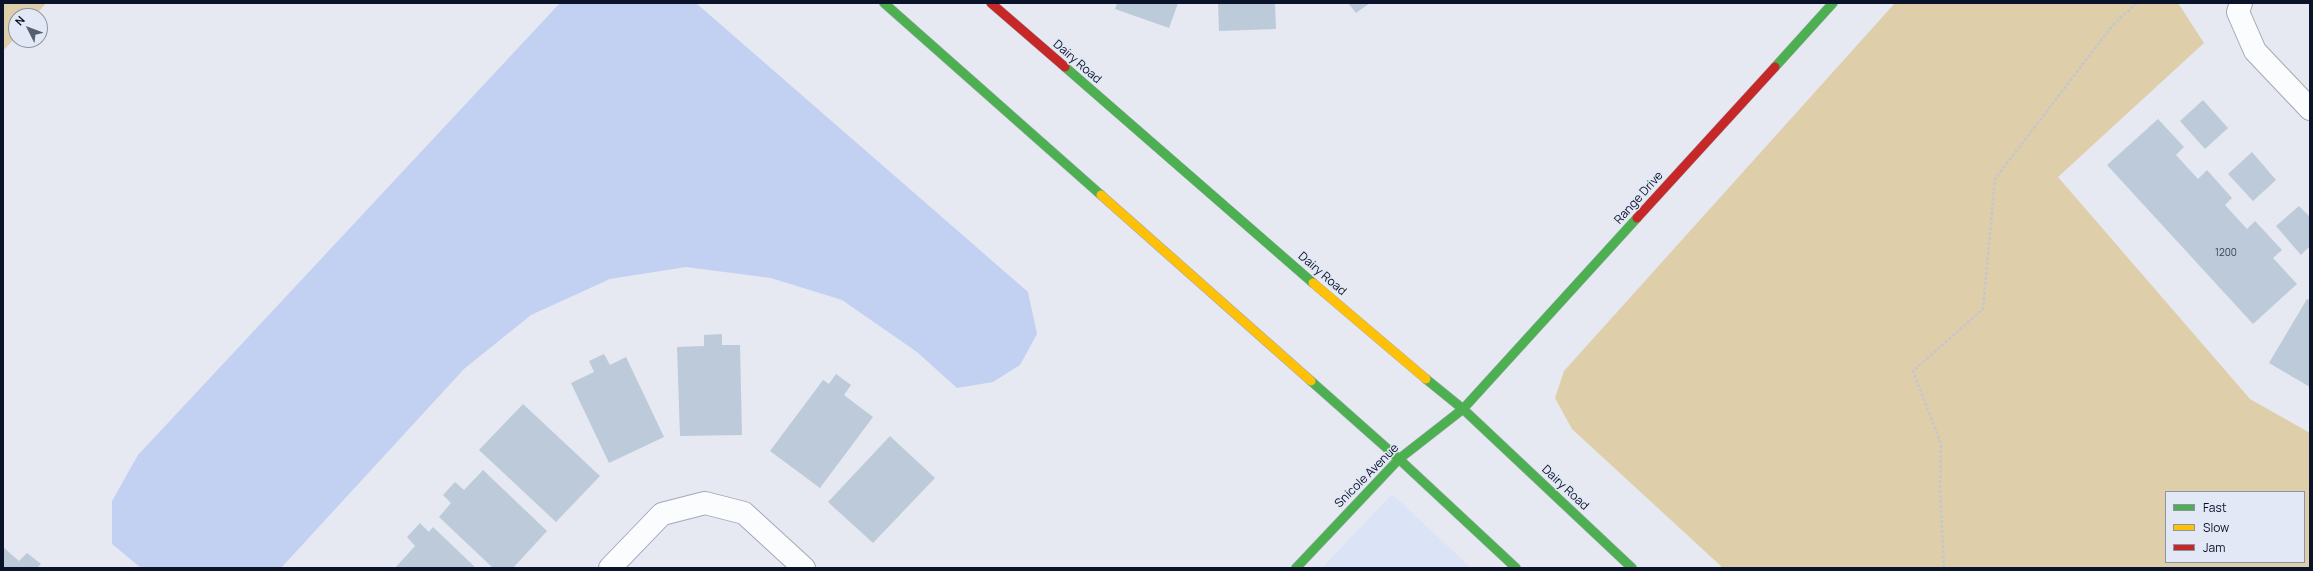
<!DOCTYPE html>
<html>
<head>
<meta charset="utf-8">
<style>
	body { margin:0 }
	#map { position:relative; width:2313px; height:571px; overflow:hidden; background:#e6e9f1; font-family:Manrope,sans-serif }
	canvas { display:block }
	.frame { position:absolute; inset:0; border:4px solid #0a1329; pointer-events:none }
	.legend { position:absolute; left:2165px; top:491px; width:140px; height:72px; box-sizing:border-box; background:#e2e8f5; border:1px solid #8c93a3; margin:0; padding:5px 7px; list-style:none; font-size:12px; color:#0a1329 }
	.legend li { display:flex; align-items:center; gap:8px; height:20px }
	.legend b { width:20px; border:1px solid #8c93a3 }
	.north { position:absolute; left:8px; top:8px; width:40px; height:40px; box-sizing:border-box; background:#e2e8f5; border:1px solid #8c93a3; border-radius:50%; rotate:312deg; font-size:11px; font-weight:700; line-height:16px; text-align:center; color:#0a1329 }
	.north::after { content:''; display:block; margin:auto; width:14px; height:18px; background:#575e6f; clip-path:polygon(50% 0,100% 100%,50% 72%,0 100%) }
</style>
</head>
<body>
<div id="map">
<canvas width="2313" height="571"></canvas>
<div class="frame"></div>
<ul class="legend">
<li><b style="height:5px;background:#4caf50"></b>Fast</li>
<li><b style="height:5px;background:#ffc107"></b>Slow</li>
<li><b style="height:5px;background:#c62828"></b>Jam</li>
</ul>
<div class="north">N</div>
</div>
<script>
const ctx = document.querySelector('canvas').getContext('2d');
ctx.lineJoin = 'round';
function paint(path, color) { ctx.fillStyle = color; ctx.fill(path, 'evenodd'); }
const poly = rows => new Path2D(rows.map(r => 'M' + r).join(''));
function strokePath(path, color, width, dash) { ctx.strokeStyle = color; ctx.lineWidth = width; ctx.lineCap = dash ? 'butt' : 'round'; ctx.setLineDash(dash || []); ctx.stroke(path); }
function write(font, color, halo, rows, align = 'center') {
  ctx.font = font + ' Manrope,sans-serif'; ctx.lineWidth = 3; ctx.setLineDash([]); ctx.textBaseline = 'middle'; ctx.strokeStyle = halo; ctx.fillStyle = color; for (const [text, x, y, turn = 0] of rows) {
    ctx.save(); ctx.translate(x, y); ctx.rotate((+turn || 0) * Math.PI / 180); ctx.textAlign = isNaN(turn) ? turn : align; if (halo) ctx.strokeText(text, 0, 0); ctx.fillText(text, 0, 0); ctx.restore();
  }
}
const built = poly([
	[1392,494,1471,568,1322,568]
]);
const green = poly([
	[3,3,46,3,35,16,16,16,16,37,3,51],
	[1895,3,2178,3,2204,43,2058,177,2250,399,2310,433,2310,568,1723,568,1572,429,1555,398,1564,371],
	[2166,492,2304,492,2304,562,2166,562]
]);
const water = poly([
	[560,3,696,3,1028,292,1037,334,1020,365,993,382,957,388,917,352,842,300,771,278,686,267,610,279,531,315,464,369,281,568,141,568,112,544,112,501,138,455]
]);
const building = poly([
	[1117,3,1178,3,1169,28,1115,9],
	[1218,3,1275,3,1276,29,1219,31],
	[1348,3,1370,3,1356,13],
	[2203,100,2228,128,2205,149,2180,121],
	[2158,119,2184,147,2176,155,2198,179,2207,170,2232,198,2225,205,2247,229,2255,221,2282,250,2273,258,2297,284,2253,324,2107,165],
	[2252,152,2276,180,2253,201,2228,174],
	[2299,206,2310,217,2310,246,2301,255,2276,226],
	[2307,299,2310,300,2310,387,2269,363],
	[722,334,722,345,740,345,742,435,680,436,677,347,704,346,704,335],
	[604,354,610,365,626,357,664,437,609,463,571,383,594,372,589,361],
	[836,374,851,385,844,395,873,417,820,488,770,451,823,380,829,384],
	[523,404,600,476,556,522,479,450],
	[890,436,935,478,873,543,828,502],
	[483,470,547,531,513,568,493,568,439,517,451,503,443,495,455,482,464,490],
	[420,523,429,532,433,527,476,568,395,568,415,546,407,537],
	[3,547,19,561,27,553,41,564,37,568,3,568]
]);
const path = poly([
	[1944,568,1940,490,1941,444,1913,371,1983,309,1995,179,2112,26,2137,3]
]);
const street = poly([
	[2241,3,2238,12,2255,51,2310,109],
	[610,568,662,514,705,503,744,513,804,568]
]);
const fast = poly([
	[884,3,1101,195],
	[1065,67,1313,283],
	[1775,67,1833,3],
	[1426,379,1463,409,1632,568],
	[1311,381,1399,459,1516,568],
	[1296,568,1399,459,1463,409,1637,218]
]);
const slow = poly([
	[1101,195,1311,381],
	[1313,283,1426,379]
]);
const jam = poly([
	[991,3,1065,67],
	[1637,218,1775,67]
]);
const numberNames = [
	["1200",2226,253]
];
const streetNames = [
	["Dairy Road",1077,62,41],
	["Range Drive",1639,198,-48],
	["Dairy Road",1322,274,41],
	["Snicole Avenue",1367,476,-45],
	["Dairy Road",1565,488,43]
];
paint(built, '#dbe4f6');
paint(green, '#deceaa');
paint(water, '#c2d0f2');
paint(building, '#bccad9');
strokePath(street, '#a3a9b8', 24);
strokePath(fast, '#a3a9b8', 10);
strokePath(slow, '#a3a9b8', 10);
strokePath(jam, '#a3a9b8', 10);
strokePath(path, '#c5c7cd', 2.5, [3, 2]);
strokePath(street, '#fbfcfd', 22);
strokePath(fast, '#4caf50', 9);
strokePath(slow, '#ffc107', 9);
strokePath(jam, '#c62828', 9);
write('10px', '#364155', null, numberNames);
write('12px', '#0a1329', '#e2e8f5', streetNames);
</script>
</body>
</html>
